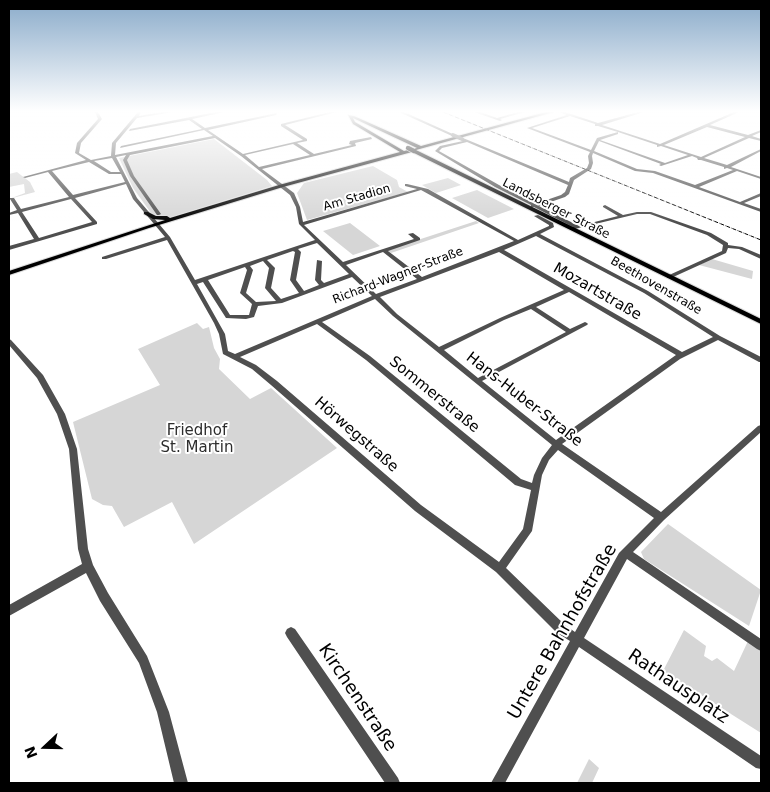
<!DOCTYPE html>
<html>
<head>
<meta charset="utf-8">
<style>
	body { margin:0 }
	#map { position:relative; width:770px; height:792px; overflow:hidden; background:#fff; font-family:"DejaVu Sans",sans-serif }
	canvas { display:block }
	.frame { position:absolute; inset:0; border:10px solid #000; pointer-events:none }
	.north { position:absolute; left:20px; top:722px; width:50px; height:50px; -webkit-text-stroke:4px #fff; paint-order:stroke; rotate:249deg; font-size:14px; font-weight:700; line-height:20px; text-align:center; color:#000 }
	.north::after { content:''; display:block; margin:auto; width:18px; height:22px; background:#000; clip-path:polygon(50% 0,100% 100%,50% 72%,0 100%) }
</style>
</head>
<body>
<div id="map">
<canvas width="770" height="792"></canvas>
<div class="frame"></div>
<div class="north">N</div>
</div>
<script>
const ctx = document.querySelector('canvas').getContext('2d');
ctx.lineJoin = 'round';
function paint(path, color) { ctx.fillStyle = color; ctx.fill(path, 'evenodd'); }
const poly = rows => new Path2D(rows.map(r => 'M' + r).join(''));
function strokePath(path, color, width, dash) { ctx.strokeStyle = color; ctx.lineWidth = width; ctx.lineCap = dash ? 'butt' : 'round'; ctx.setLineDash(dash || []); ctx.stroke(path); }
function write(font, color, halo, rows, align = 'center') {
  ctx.font = font + ' "DejaVu Sans",sans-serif'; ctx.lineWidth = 4; ctx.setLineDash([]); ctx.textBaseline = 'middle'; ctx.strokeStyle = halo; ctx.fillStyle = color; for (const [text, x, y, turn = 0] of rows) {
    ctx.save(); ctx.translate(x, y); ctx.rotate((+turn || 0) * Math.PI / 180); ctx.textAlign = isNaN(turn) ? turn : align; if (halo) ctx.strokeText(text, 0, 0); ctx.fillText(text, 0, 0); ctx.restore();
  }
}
const green = poly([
	[214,139,267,180,272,186,171,217,165,218,151,213,133,188,119,158],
	[373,166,397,180,399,187,408,192,307,220,297,193,304,183],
	[17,172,30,182,35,192,9,199,25,193,24,184,9,187,9,174],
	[448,178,461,185,436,193,422,185],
	[477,190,514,209,488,218,452,198],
	[476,221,479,223,391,253,387,250],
	[350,223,380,246,353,255,323,231],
	[712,259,753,271,752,279,699,265],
	[197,323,203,329,209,327,214,348,220,359,219,369,250,399,271,388,337,448,194,544,172,502,124,527,112,506,103,505,92,499,73,422,160,385,138,349],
	[668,524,761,590,749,626,644,559,641,552],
	[684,630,706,646,704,656,712,661,717,658,734,671,748,641,761,650,761,733,663,671],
	[589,759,599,768,592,783,577,783]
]);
const minor = poly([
	[95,112,98,112,102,119,81,143,79,153,91,160,111,156,112,143,138,112,141,112,139,116,162,112,173,112,137,118,116,143,115,155,213,136,204,130,120,148,121,146,202,129,189,120,129,131,130,129,216,112,225,112,192,119,205,128,277,113,276,115,208,130,243,154,303,140,281,126,281,124,330,112,337,112,285,125,307,139,307,141,297,143,314,154,352,145,349,144,350,141,371,137,372,139,355,143,356,146,262,169,294,193,300,207,303,222,417,189,405,186,405,184,407,184,428,189,518,240,549,226,549,225,534,216,538,215,553,223,554,227,540,234,648,291,720,336,761,357,761,362,759,362,718,340,680,359,562,444,661,512,758,426,761,425,761,432,664,520,633,552,761,639,761,651,757,649,627,559,584,638,761,756,761,769,756,768,579,647,505,783,491,783,570,641,557,633,496,572,415,511,271,385,252,369,223,354,219,334,214,323,167,240,106,259,102,259,102,257,165,237,133,199,126,184,75,198,97,222,97,224,9,250,9,246,34,239,18,213,9,215,9,213,17,210,10,199,10,198,14,198,21,209,69,197,48,172,25,178,23,177,86,160,75,153,77,143,98,119,95,112],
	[215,138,241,156,290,195,296,207,299,224,315,240,195,280,170,237,137,198,116,157,126,155,123,160,130,176,157,215,159,215,161,214,134,176,127,160,130,155,215,138],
	[293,144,310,155,259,167,245,155,293,144],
	[112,158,120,172,111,172,94,161,112,158],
	[89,162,109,174,121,174,125,182,73,195,52,171,89,162],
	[421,190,514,241,422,277,388,251,420,240,420,238,413,233,408,234,414,239,343,262,304,225,421,190],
	[71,199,92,222,39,238,22,212,71,199],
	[536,236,644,293,713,337,682,352,504,250,536,236],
	[317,243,349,274,324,283,321,280,322,261,317,260,315,280,319,285,304,291,296,280,301,252,298,249,317,243],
	[293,251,295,252,290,280,299,293,281,299,271,288,275,268,267,260,293,251],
	[383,252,417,279,376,294,346,265,383,252],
	[499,252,564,290,500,318,439,347,397,314,380,297,499,252],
	[263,261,269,268,265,288,276,301,256,302,246,293,253,270,250,266,263,261],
	[245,267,247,270,240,293,252,304,249,315,230,315,208,280,245,267],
	[352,277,372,296,235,354,228,351,225,334,197,284,203,282,226,318,246,319,254,317,258,306,282,303,352,277],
	[569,292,676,355,556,440,482,381,587,325,588,324,587,323,585,322,570,329,536,307,569,292],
	[375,299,393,316,552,445,542,458,534,475,532,483,521,479,370,356,322,322,375,299],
	[531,309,566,332,478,378,444,350,504,320,531,309],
	[317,324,366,360,515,485,531,490,523,529,499,562,421,505,277,381,256,365,240,357,317,324],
	[558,450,654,518,619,553,575,632,565,625,506,568,532,531,542,475,549,460,558,450],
	[399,112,404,112,455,135,452,136,399,112],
	[474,112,480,112,497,118,518,112,525,112,500,119,502,120,500,121,474,112],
	[559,112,565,112,598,123,638,112,644,112,602,125,660,144,734,112,739,112,710,125,748,135,761,130,761,132,752,136,761,139,761,141,749,138,704,158,727,165,761,149,761,151,731,167,761,177,761,179,737,171,699,187,740,202,761,193,761,196,744,203,761,209,761,212,653,173,635,171,593,153,592,156,593,163,591,169,574,180,569,194,565,197,539,206,579,226,618,216,603,207,603,206,605,205,623,215,637,212,651,212,711,233,728,243,728,245,742,247,761,255,761,259,739,249,728,248,726,253,671,278,667,278,667,276,722,251,723,245,707,235,650,214,637,214,570,230,570,228,573,227,534,207,531,207,531,205,495,187,435,151,440,146,463,141,461,139,463,138,569,182,570,178,587,168,589,163,588,156,590,152,527,128,567,115,559,112],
	[570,116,595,124,595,126,598,126,618,132,597,138,591,150,532,128,570,116],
	[707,127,745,137,701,157,664,145,707,127],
	[618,132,657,145,657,147,661,146,688,155,665,163,600,140,618,134,618,132],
	[599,141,661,164,659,165,661,166,692,156,697,158,698,160,701,160,724,167,724,169,727,168,733,170,695,185,655,171,637,169,594,151,599,141],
	[467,142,568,185,565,192,561,195,535,204,499,185,439,151,442,148,467,142],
	[9,339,11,340,43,375,65,414,77,449,88,549,93,565,108,593,147,656,169,712,188,783,174,783,157,712,139,663,100,601,86,573,9,616,9,605,82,564,78,549,69,449,57,414,37,378,9,345,9,339],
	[291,627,295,629,398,778,400,783,385,783,287,637,285,633,287,629,291,627]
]);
const major = poly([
	[546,112,554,112,416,150,761,319,761,324,412,152,283,187,149,228,9,275,9,271,165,220,153,219,144,214,144,212,148,212,156,216,167,216,170,218,279,185,400,152,353,124,348,115,354,116,421,146,546,112],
	[353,118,417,148,404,151,355,122,353,118]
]);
const rail = poly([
	[443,112,761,240]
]);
const minorBridge = poly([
	[453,135,462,139]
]);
const majorBridge = poly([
	[408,148,414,151]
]);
const farStreetnames = [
	["Am Stadion",357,198,-16],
	["Landsberger Straße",556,209,27],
	["Richard-Wagner-Straße",398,276,-21],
	["Beethovenstraße",656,286,30]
];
const streetNames = [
	["Mozartstraße",597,292,30],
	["Sommerstraße",434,395,39],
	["Hans-Huber-Straße",524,400,38],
	["Hörwegstraße",356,435,41]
];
const parkNames = [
	["Friedhof",197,431],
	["St. Martin",197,448]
];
const nearStreetnames = [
	["Untere Bahnhofstraße",563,632,-60],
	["Rathausplatz",678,687,34],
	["Kirchenstraße",357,698,56]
];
paint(green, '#d6d6d6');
strokePath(major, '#dbdbdb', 2);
paint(minor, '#4f4f4f');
paint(major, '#000');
strokePath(rail, '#000', 1, [4, 1, 0.5, 1]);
strokePath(majorBridge, '#dbdbdb', 5.5, []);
strokePath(minorBridge, '#4f4f4f', 4);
strokePath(majorBridge, '#000', 4.5);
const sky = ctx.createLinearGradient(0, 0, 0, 223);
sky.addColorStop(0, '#8aabca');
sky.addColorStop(0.5, '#fff');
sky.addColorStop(1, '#ffffff00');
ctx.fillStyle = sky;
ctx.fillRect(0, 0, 770, 223);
write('12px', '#000', '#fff', farStreetnames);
write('15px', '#000', '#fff', streetNames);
write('15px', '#2d2d2d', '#fff', parkNames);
write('18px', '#000', '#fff', nearStreetnames);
</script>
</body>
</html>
